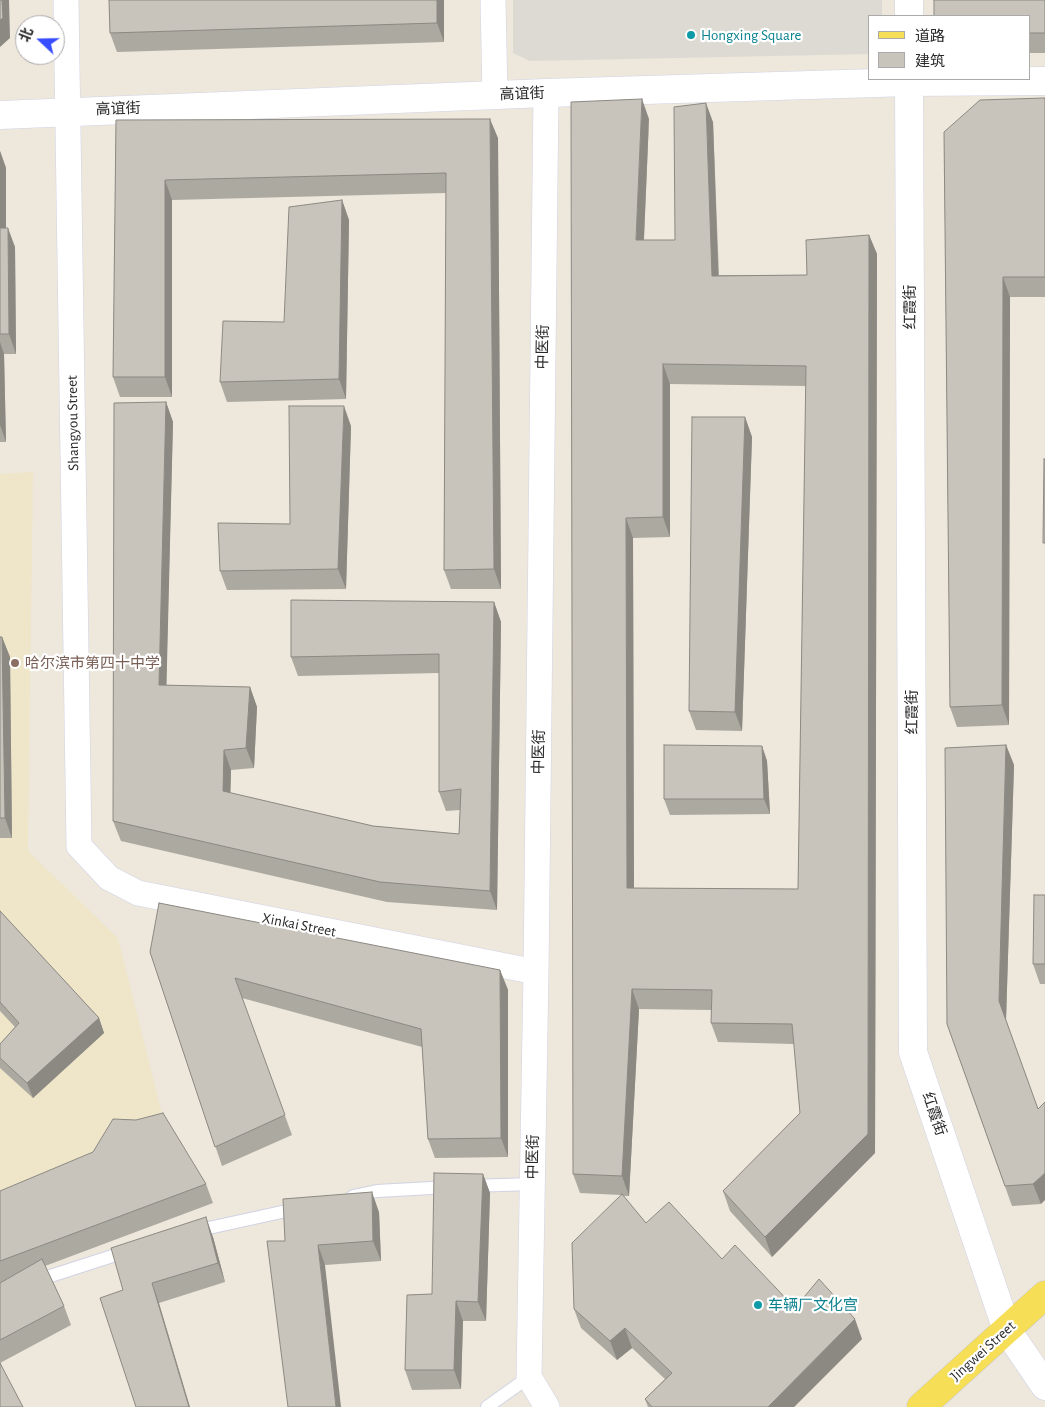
<!DOCTYPE html>
<html>
<head>
<meta charset="utf-8">
<style>
	body { margin:0 }
	#map { position:relative; width:1045px; height:1407px; overflow:hidden; background:#ede7dc; font-family:"Alegreya Sans","Noto Sans SC",sans-serif }
	canvas { display:block }
	.legend { position:absolute; left:868px; top:15px; width:162px; height:65px; box-sizing:border-box; background:#fff; border:1px solid #aaa; margin:0; padding:6px 9px; list-style:none; font-size:15px; color:#2a2a2a }
	.legend li { display:flex; align-items:center; gap:10px; height:25px }
	.legend b { width:25px; border:1px solid #aaa }
	.north { position:absolute; left:15px; top:15px; width:50px; height:50px; box-sizing:border-box; background:#fff; border:1px solid #aaa; border-radius:50%; rotate:291deg; font-size:14px; font-weight:700; line-height:20px; text-align:center; color:#2a2a2a }
	.north::after { content:''; display:block; margin:auto; width:18px; height:22px; background:#374dff; clip-path:polygon(50% 0,100% 100%,50% 72%,0 100%) }
</style>
</head>
<body>
<div id="map">
<canvas width="1045" height="1407"></canvas>
<ul class="legend">
<li><b style="height:6px;background:#f7de57"></b>道路</li>
<li><b style="height:14px;background:#c8c4bb"></b>建筑</li>
</ul>
<div class="north">北</div>
</div>
<script>
const ctx = document.querySelector('canvas').getContext('2d');
ctx.lineJoin = 'round';
function paint(path, color) { ctx.fillStyle = color; ctx.fill(path, 'evenodd'); }
const poly = rows => new Path2D(rows.map(r => 'M' + r).join(''));
function strokePath(path, color, width, dash) { ctx.strokeStyle = color; ctx.lineWidth = width; ctx.lineCap = dash ? 'butt' : 'round'; ctx.setLineDash(dash || []); ctx.stroke(path); }
function write(font, color, halo, rows, align = 'center') {
  ctx.font = font + ' "Alegreya Sans","Noto Sans SC",sans-serif'; ctx.lineWidth = 4.5; ctx.setLineDash([]); ctx.textBaseline = 'middle'; ctx.strokeStyle = halo; ctx.fillStyle = color; for (const [text, x, y, turn = 0] of rows) {
    ctx.save(); ctx.translate(x, y); ctx.rotate((+turn || 0) * Math.PI / 180); ctx.textAlign = isNaN(turn) ? turn : align; if (halo) ctx.strokeText(text, 0, 0); ctx.fillText(text, 0, 0); ctx.restore();
  }
}
const education = poly([
	[33,472,28,851,118,938,172,1154,0,1224,0,474]
]);
const plaza = poly([
	[513,0,882,0,882,16,869,16,869,54,530,61,513,53]
]);
const lane = poly([
	[470,1186,533,1184],
	[353,1196,377,1191,450,1187],
	[195,1231,300,1208],
	[35,1281,128,1251],
	[487,1407,529,1377]
]);
const street = poly([
	[66,0,79,846,109,878,138,893,536,972],
	[493,0,495,95],
	[546,93,536,972,529,1377,547,1407]
]);
const secondary = poly([
	[909,0,909,16],
	[909,79,913,1052,1007,1330,1045,1386],
	[0,115,546,93,909,82,1045,81]
]);
const primary = poly([
	[921,1407,1045,1295]
]);
const wall = poly([
	[109,0,444,0,444,42,117,52,110,33],
	[1045,0,1045,53,1029,53,1029,16],
	[1045,98,1045,297,1010,297,1009,725,957,727,950,707,944,132],
	[649,119,644,240,675,240,713,122,719,275,807,275,869,235,877,254,875,1153,772,1257,730,1211,723,1191,800,1113,794,1044,718,1042,711,1023,712,1010,639,1009,629,1196,623,1196,646,1223,722,1259,795,1308,862,1339,794,1407,648,1407,645,1399,665,1379,632,1348,617,1360,581,1328,574,1309,621,1195,580,1193,573,1174],
	[670,384,806,386,798,889,634,888,633,538,670,537],
	[116,120,498,138,501,589,451,589,444,570,446,193,172,200,172,397,120,397,113,377],
	[0,151,6,168,6,228,15,247,16,354,4,354,6,442,0,442],
	[342,200,349,220,346,399,227,402,220,382,284,322],
	[166,402,173,422,166,685,250,687,257,707,254,768,231,770,230,793,373,826,459,834,460,810,446,811,439,792,439,673,298,676,291,657,494,602,501,622,497,910,387,902,121,841,113,821],
	[745,417,752,437,742,731,696,730,689,711],
	[351,426,346,589,227,590,220,571,290,524],
	[0,637,2,637,10,657,12,838,0,838],
	[1006,745,1014,765,1006,1020,1038,1109,1041,1204,1012,1206,947,1024],
	[762,746,767,761,770,814,670,815,664,799],
	[1045,895,1045,984,1040,984,1033,964],
	[0,911,99,1018,104,1033,33,1098,0,1068,0,1044,15,1027,0,1011],
	[150,952,500,970,508,990,508,1157,435,1158,428,1139,422,1047,242,998,292,1135,222,1166],
	[483,1174,490,1193,486,1321,463,1321,461,1389,412,1390,405,1370,432,1294],
	[206,1184,213,1203,45,1266,64,1306,71,1325,0,1363,0,1407,0,1283,3,1282,0,1283,0,1191],
	[379,1212,381,1261,325,1265,285,1241],
	[213,1237,225,1282,159,1303,123,1290]
]);
const shadedWall = poly([
	[2,0,9,0,10,38,0,47,0,20],
	[437,0,444,0,444,42,437,23],
	[642,99,649,119,643,259,636,240],
	[706,103,713,122,719,295,712,276],
	[490,119,498,138,501,589,494,569],
	[0,151,6,168,6,247,0,231],
	[165,180,172,200,172,397,165,377],
	[342,200,349,220,346,399,339,379],
	[8,228,15,247,16,354,9,334],
	[869,235,877,254,875,1153,772,1257,765,1237,868,1134],
	[1003,277,1010,297,1009,725,1002,705],
	[0,342,4,354,6,442,0,425],
	[663,364,670,384,670,537,663,517],
	[166,402,173,422,166,705,159,685],
	[344,406,351,426,346,589,338,569],
	[745,417,752,437,742,731,735,712],
	[626,518,633,538,634,908,627,888],
	[494,602,501,622,497,910,490,891],
	[2,637,10,657,12,838,5,818],
	[250,687,257,707,254,768,246,748],
	[1006,745,1014,765,1006,1020,999,1001],
	[762,746,767,761,770,814,764,799],
	[224,750,231,770,230,811,223,791],
	[500,970,508,990,508,1157,501,1138],
	[632,989,639,1009,629,1196,622,1176],
	[99,1018,104,1033,33,1098,27,1083],
	[1045,1173,1045,1200,1041,1204,1033,1184],
	[483,1174,490,1193,486,1321,478,1302],
	[372,1192,379,1212,381,1261,373,1241],
	[206,1217,213,1237,225,1282,218,1263],
	[318,1245,325,1265,341,1407,336,1407],
	[152,1283,159,1303,190,1407,189,1407],
	[456,1301,463,1321,461,1389,454,1370],
	[855,1319,862,1339,794,1407,768,1407],
	[625,1328,632,1348,617,1360,610,1341]
]);
const building = poly([
	[0,0,2,0,3,18,0,20,0,0],
	[109,0,437,0,437,23,110,33,109,0],
	[934,0,1045,0,1045,33,1029,33,1029,16,934,16,934,0],
	[1045,98,1045,277,1003,277,1002,705,950,707,944,132,980,100,1045,98],
	[642,99,636,240,675,240,674,107,706,103,712,276,807,275,806,240,869,235,868,1134,765,1237,723,1191,800,1113,792,1024,711,1023,712,990,632,989,622,1176,573,1174,571,102,642,99],
	[663,364,806,366,798,889,627,888,626,518,663,517,663,364],
	[490,119,494,569,444,570,446,173,165,180,165,377,113,377,116,120,490,119],
	[342,200,339,379,220,382,223,321,284,322,289,207,342,200],
	[0,228,8,228,9,334,0,334,0,228],
	[166,402,159,685,250,687,246,748,224,750,223,791,373,826,459,834,461,789,439,792,439,654,291,657,291,600,494,602,490,891,380,882,113,821,114,403,166,402],
	[289,406,344,406,338,569,220,571,218,523,290,524,289,406],
	[692,417,745,417,735,712,689,711,692,417],
	[1044,459,1045,459,1045,543,1043,543,1044,459],
	[0,637,2,637,5,818,0,818,0,637],
	[664,745,762,746,764,799,664,799,664,745],
	[1006,745,999,1001,1038,1109,1045,1102,1045,1173,1033,1184,1005,1186,947,1024,945,748,1006,745],
	[1034,895,1045,895,1045,964,1033,964,1034,895],
	[159,903,500,970,501,1138,428,1139,421,1029,235,978,285,1115,215,1147,150,952,159,903],
	[0,911,99,1018,27,1083,0,1058,0,1044,19,1023,0,1002,0,911],
	[163,1113,206,1184,0,1261,0,1191,93,1152,113,1119,136,1120,163,1113],
	[434,1173,483,1174,478,1302,456,1301,454,1370,405,1370,407,1295,432,1294,434,1173],
	[372,1192,373,1241,318,1245,336,1407,288,1407,267,1241,285,1241,283,1199,372,1192],
	[622,1194,646,1223,669,1202,722,1259,735,1245,795,1308,819,1279,855,1319,768,1407,652,1407,645,1399,672,1373,625,1328,610,1341,574,1309,572,1243,622,1194],
	[206,1217,218,1263,152,1283,189,1407,136,1407,100,1298,123,1290,111,1248,206,1217],
	[42,1259,64,1306,0,1340,0,1283,42,1259],
	[0,1363,23,1407,0,1407,0,1363]
]);
const markers = [
	[691,35,5,"#0f9aa8"],
	[15,663,5,"#8d6e63"],
	[758,1305,5,"#0f9aa8"]
];
const cultureNames = [
	["Hongxing Square",701,35],
	["车辆厂文化宫",768,1305]
];
const streetNames = [
	["高谊街",522,94,-2],
	["高谊街",118,109,-2],
	["红霞街",910,307,-90],
	["中医街",543,347,-89],
	["Shangyou Street",73,423,-91],
	["红霞街",912,712,-90],
	["中医街",539,752,-89],
	["Xinkai Street",299,925,11],
	["红霞街",934,1114,71],
	["中医街",533,1157,-89],
	["Jingwei Street",983,1351,-42]
];
const educationNames = [
	["哈尔滨市第四十中学",25,663]
];
paint(education, '#efe6ca');
paint(plaza, '#dddad3');
strokePath(lane, '#d1d3e4', 14);
strokePath(street, '#d1d3e4', 26);
strokePath(secondary, '#d1d3e4', 29);
strokePath(primary, '#c8c8c8', 29);
strokePath(lane, '#fff', 12);
strokePath(street, '#fff', 25);
strokePath(secondary, '#fff', 28);
strokePath(primary, '#f7de57', 28);
paint(wall, '#aca9a1');
paint(shadedWall, '#8c8983');
paint(building, '#c8c4bb');
strokePath(building, '#8c8983', 1);
for (const [x, y, r, color] of markers) { const dot = new Path2D(); dot.arc(x, y, r, 0, 2 * Math.PI); ctx.fillStyle = color; ctx.fill(dot); strokePath(dot, '#fff', 2); }
write('15px', '#0d838f', '#fff', cultureNames, 'left');
write('15px', '#2a2a2a', '#fff', streetNames);
write('15px', '#785e54', '#fff', educationNames, 'left');
</script>
</body>
</html>
